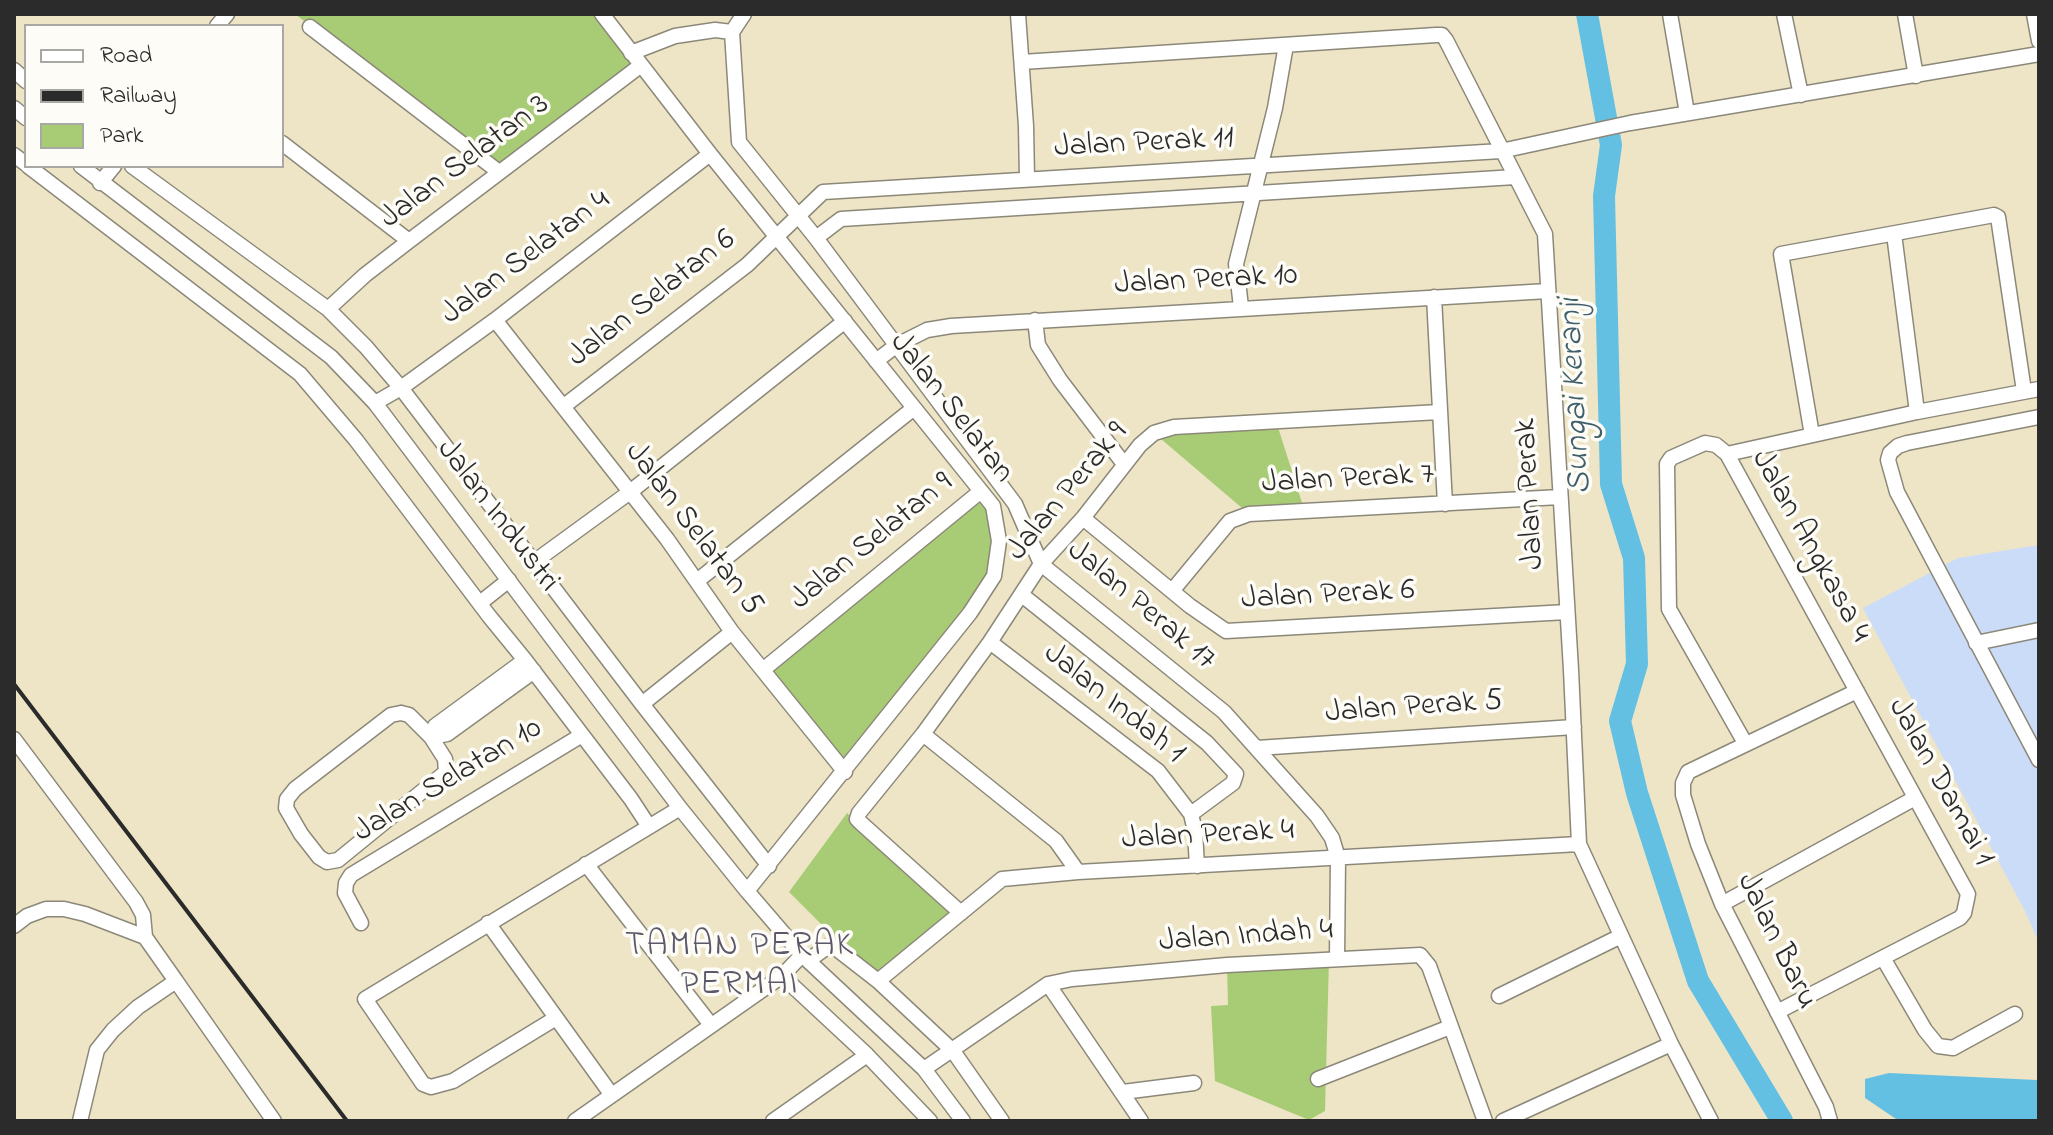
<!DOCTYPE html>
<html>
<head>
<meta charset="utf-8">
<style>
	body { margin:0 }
	#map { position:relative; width:2053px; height:1135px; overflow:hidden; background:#eee5c7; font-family:"Indie Flower",sans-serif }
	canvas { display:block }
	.frame { position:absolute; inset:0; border:16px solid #2b2b2b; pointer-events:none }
	.legend { position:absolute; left:24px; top:24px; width:260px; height:144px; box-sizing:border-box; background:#fdfcf7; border:2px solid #a9a8a5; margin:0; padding:10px 14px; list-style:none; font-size:24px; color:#2b2b2b }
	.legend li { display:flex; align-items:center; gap:16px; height:40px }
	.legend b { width:40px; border:2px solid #a9a8a5 }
</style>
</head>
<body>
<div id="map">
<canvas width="2053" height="1135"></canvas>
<div class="frame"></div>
<ul class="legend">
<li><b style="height:10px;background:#fff"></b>Road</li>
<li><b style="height:10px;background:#2b2b2b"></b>Railway</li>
<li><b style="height:22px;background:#a8cc76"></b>Park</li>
</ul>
</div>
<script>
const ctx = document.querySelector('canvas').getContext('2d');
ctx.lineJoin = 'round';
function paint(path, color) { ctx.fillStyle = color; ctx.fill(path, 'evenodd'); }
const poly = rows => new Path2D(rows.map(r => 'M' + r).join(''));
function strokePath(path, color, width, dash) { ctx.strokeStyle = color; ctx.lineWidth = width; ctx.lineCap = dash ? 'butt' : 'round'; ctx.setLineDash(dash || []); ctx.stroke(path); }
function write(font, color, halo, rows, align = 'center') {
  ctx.font = font + ' "Indie Flower",sans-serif'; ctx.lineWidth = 7; ctx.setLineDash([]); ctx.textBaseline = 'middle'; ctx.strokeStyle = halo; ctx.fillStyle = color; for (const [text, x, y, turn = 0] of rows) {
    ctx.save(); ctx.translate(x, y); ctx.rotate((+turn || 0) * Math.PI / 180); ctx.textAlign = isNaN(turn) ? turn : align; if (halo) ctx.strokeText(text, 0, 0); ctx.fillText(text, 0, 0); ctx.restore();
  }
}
const built = poly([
	[2039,545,2039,943,2026,913,1863,608,1958,558]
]);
const green = poly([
	[295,14,602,14,640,66,499,172],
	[1276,421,1305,512,1249,514,1154,433],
	[981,491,993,506,994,576,845,772,764,669],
	[847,813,961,913,878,981,789,892],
	[1329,960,1325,1111,1309,1120,1215,1081,1211,1006,1228,1005,1227,965]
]);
const water = poly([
	[1889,1073,2037,1080,2039,1121,1899,1121,1865,1098,1865,1079]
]);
const river = poly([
	[1587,14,1611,145,1604,196,1611,484,1634,558,1637,664,1620,721,1637,793,1698,981,1782,1121]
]);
const street = poly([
	[602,14,710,154,993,506,999,541,994,576,970,613,747,891],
	[744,14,732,32,739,142,816,238,1015,504,1041,564,1224,712,1317,816,1332,838,1338,858,1337,959],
	[1018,14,1026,126,1027,179],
	[1670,14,1687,113],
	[1784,14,1801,95],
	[1905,14,1916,76],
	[2034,14,2039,41],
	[217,26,227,14],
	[310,27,499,172],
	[631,53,675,36,715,30,732,32],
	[1022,62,1436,35,1442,35,1446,40,1545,234,1571,670,1579,844,1671,1044,1711,1121],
	[14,70,26,81],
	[14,108,26,118],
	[282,143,409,241],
	[14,155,26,164],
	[28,166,300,374,356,440,489,616,525,660,631,799,648,825],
	[81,166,331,357,375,403,680,808,747,891,802,955,924,1069,963,1121],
	[132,166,328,309,366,347,401,388,642,704,769,866],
	[100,183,114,166],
	[1894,234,1917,412],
	[816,238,841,219,1515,177],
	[1434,297,1445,504],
	[1241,307,1236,264,1275,108,1286,45],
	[328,309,365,275,409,241,640,66],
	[495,320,667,539,732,632,845,772],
	[1035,320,1038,345,1060,380,1124,464],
	[876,361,897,345,927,330,951,326,1548,291],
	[375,403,401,388,495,320,710,154],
	[564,406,747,265,823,192,1501,151,1630,123,2039,54],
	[2039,417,1907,443,1898,446,1890,453,1888,460,1897,492,2039,760],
	[1812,435,1781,254,1994,215,1998,217,2024,391],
	[1727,454,1917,412,2039,389],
	[1083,518,1190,606,1226,631,1567,612],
	[534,562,630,492,845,321],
	[697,581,914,408],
	[1172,591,1230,521,1249,514,1560,497],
	[1022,595,1207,743,1236,774,1233,783,1191,814],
	[480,603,509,580],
	[990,642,1158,771,1191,814,1195,831,1197,866],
	[1976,643,2039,630],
	[764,669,981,491],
	[642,704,732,632],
	[401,713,409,715,431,737,445,759,446,772,338,860,327,862,319,857,301,834,286,808,287,799,295,789,391,715,401,713],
	[923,734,1056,841,1078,872],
	[431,737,435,726,525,660],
	[431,737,447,734,534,671],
	[14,739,136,902,143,915,145,937],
	[1745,743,1669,609,1667,464,1671,458,1705,443,1716,445,1727,454,1968,894,1964,913,1960,918,1777,1012],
	[1257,748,1574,727],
	[586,864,711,1025],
	[1722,904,1915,798],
	[961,913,861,823,857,819,859,813,923,734,990,642,1041,564,1083,518,1140,445,1154,433,1174,427,1439,412],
	[361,923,345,893,346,883,351,875,582,735],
	[488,923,611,1094],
	[14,926,27,916,46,909,64,909,85,914,145,937,176,981,138,1007,113,1030,97,1050,80,1121],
	[1883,958,1925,1030,1938,1046,1953,1048,2015,1014],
	[809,960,827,947,833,946,878,981,953,1051,1002,1121],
	[782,976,867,1055,930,1121],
	[176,981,274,1121],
	[878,981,1002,879,1078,872,1579,844],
	[1048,984,1141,1121],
	[1499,996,1621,936],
	[556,1018,453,1081,431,1087,423,1084,365,999,680,808],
	[924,1069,1048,984,1072,979,1227,965,1420,955,1429,966,1485,1121],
	[1318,1079,1450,1027],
	[1123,1092,1194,1083],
	[575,1121,782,976,802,955],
	[773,1121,867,1055],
	[1503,1121,1671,1044],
	[1830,1121,1826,1107,1722,904,1698,844,1683,795,1683,783,1688,772,1857,691]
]);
const rail = poly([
	[14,684,347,1121]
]);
const streetNames = [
	["Jalan Perak 11",1144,145,-3],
	["Jalan Selatan 3",466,163,-37],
	["Jalan Selatan 4",527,259,-37],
	["Jalan Perak 10",1206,282,-3],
	["Jalan Selatan 6",653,300,-38],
	["Jalan Selatan",950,409,52],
	["Jalan Perak 7",1348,481,-3],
	["Jalan Perak 9",1069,493,-50],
	["Jalan Perak",1532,494,-93],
	["Jalan Industri",496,517,53],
	["Jalan Selatan 5",692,530,53],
	["Jalan Selatan 9",873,543,-39],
	["Jalan Angkasa 4",1809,547,61],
	["Jalan Perak 6",1328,597,-3],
	["Jalan Perak 17",1140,607,40],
	["Jalan Indah 1",1113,705,39],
	["Jalan Perak 5",1414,709,-4],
	["Jalan Selatan 10",449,782,-31],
	["Jalan Damai 1",1939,783,61],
	["Jalan Perak 4",1208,837,-3],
	["Jalan Indah 4",1246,938,-4],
	["Jalan Baru",1775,942,64]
];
const waterNames = [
	["Sungai Keranji",1578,396,-93]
];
const neighbourhoodNames = [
	["TAMAN PERAK",740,948],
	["PERMAI",740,987]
];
paint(built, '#cbdcf9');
paint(green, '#a8cc76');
paint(water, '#64c0e2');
strokePath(river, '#64c0e2', 22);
strokePath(street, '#8c8879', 17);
strokePath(street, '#fff', 14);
strokePath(rail, '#2b2b2b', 4);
write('32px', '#2b2b2b', '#fdfcf7', streetNames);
write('italic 34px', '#3f5f6b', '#fdfcf7', waterNames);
ctx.letterSpacing = '2px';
write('34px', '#5d5869', '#fdfcf7', neighbourhoodNames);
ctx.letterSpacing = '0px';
</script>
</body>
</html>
